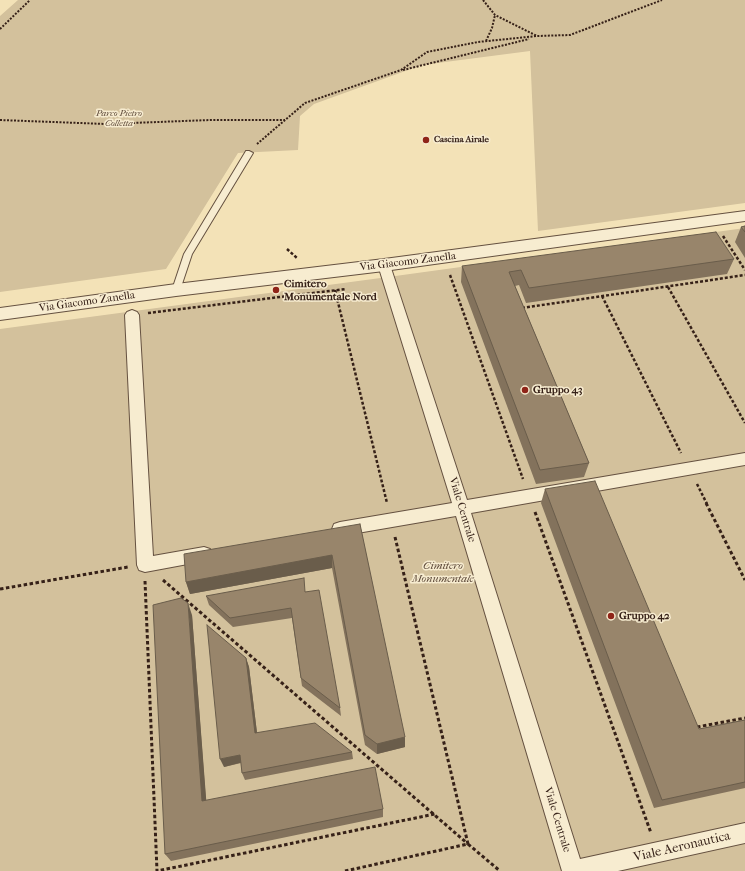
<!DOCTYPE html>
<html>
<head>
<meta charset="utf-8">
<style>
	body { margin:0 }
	canvas { display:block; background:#f3e2b7 }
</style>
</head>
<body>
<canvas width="745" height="871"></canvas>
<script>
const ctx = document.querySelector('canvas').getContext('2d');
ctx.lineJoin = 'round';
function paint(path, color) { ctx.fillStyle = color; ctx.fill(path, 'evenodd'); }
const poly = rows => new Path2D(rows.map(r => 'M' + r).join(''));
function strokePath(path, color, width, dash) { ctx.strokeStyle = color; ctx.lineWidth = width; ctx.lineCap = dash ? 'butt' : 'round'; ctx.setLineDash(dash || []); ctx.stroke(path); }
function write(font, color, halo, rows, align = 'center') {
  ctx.font = font + ' "IM FELL French Canon",serif'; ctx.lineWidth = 3; ctx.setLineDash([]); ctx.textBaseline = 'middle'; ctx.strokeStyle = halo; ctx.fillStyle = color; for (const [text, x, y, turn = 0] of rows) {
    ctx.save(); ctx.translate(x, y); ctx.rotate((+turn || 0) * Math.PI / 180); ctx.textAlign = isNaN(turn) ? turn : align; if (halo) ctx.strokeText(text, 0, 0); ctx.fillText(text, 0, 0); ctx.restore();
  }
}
const green = poly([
	[18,0,745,0,745,203,538,231,530,51,422,65,314,104,300,116,298,150,238,153,166,269,0,292,0,16],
	[745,228,745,871,0,871,0,329,388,277]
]);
const pathFar2 = poly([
	[483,0,495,15,537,36,570,35,662,0],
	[0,29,30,0],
	[486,41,492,28,495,15],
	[403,70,529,39],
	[0,120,106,124,210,120,285,120],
	[257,144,305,103,401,70,427,52,478,42,537,36]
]);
const pathFar1 = poly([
	[723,236,745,270],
	[287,249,297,258],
	[450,275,523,479],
	[668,287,745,423],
	[335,290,387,503],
	[602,296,681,453],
	[522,308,745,275],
	[148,313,346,289],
	[697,484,707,504]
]);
const path = poly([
	[706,503,745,580],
	[535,512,651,833],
	[395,537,468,844],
	[163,580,468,844],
	[145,581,157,871,435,814],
	[0,589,128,567],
	[697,727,745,718],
	[345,871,468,844,500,871]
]);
const service = poly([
	[246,151,249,151,253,153,192,254,180,290,179,292,173,292,172,290,184,254,246,151]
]);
const pedestrian = poly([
	[384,261,389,262,390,265,467,500,745,453,745,465,471,513,580,859,745,823,745,843,618,871,562,871,456,516,340,536,334,534,332,529,334,524,340,522,452,503,378,265,379,262,384,261],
	[132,310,137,312,139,315,153,556,204,547,210,549,212,554,210,559,204,561,145,572,139,570,137,565,125,315,127,312,132,310]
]);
const minor = poly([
	[745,211,745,221,384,271,176,296,0,320,0,308,176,284,384,259,745,211]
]);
const wall = poly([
	[745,226,745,258,735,242,741,227],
	[734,259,727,274,526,303,519,285,515,286,589,463,584,477,536,484,461,282,462,266],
	[545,489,699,729,745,720,745,788,654,808,541,503],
	[360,524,405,747,377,754,365,745,332,568,190,594,186,582],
	[306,592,340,708,341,716,302,686,292,618,233,627,209,605,206,596],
	[192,615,206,801,383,809,383,817,171,861,165,854],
	[246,658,249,667,257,733,352,752,353,759,245,780,242,773,241,763,224,767]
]);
const shadedWall = poly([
	[332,555,332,568,190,594,186,582],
	[188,603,192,615,207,810,202,801],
	[246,658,249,667,258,741,255,733],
	[405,737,405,747,377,754,377,744],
	[240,755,243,762,224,767,220,759]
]);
const building = poly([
	[745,226,745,232,741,227,745,226],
	[716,232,734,259,529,288,521,270,509,272,589,463,540,470,462,266,716,232],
	[595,481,699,729,745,720,745,782,662,800,545,489,595,481],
	[360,524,405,737,377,744,365,735,332,555,186,582,184,554,360,524],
	[304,578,305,592,319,590,340,708,301,678,291,608,230,618,206,596,304,578],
	[181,598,188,603,202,801,375,767,383,809,165,854,153,605,181,598],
	[207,625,246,658,255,733,315,723,352,752,242,773,240,755,220,759,207,625]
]);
const markers = [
	[426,140,4,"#8f2418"],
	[276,290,4,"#8f2418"],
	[525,390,4,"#8f2418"],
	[611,616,4,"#8f2418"]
];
const farParknames = [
	["Parco Pietro",119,114],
	["Colletta",119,124]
];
const farPoinames = [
	["Cascina Airale",434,140]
];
const streetNames = [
	["Via Giacomo Zanella",408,262,-7],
	["Via Giacomo Zanella",87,302,-8],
	["Viale Centrale",462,510,73],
	["Viale Centrale",557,820,73]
];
const poiNames = [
	["Cimitero",284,284],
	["Monumentale Nord",284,297],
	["Gruppo 43",533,390],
	["Gruppo 42",619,616]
];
const parkNames = [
	["Cimitero",443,566],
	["Monumentale",443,579]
];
const nearStreetnames = [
	["Viale Aeronautica",682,847,-13]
];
paint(green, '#d3c19c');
strokePath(service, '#655140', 2);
strokePath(pedestrian, '#655140', 2);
strokePath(minor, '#655140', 2);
strokePath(pathFar2, '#362118', 2, [2, 1.5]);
strokePath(pathFar1, '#362118', 2.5, [3, 2]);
strokePath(path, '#362118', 3, [3.5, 2.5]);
paint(service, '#f7ecd0');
paint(pedestrian, '#f7ecd0');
paint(minor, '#f7ecd0');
paint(wall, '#83725c');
paint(shadedWall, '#6a5d4b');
paint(building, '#98856b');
strokePath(building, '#6a5d4b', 1);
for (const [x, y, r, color] of markers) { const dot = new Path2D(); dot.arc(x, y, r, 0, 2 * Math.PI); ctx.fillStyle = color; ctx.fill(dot); strokePath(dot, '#f7ecd0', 1.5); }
write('italic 9px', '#5d4939', '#f7ecd0', farParknames);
write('bold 9px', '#362118', '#f7ecd0', farPoinames, 'left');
write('11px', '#362118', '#f7ecd0', streetNames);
write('bold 11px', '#362118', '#f7ecd0', poiNames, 'left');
write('italic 11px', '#5d4939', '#f7ecd0', parkNames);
write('13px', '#362118', '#f7ecd0', nearStreetnames);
</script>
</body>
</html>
